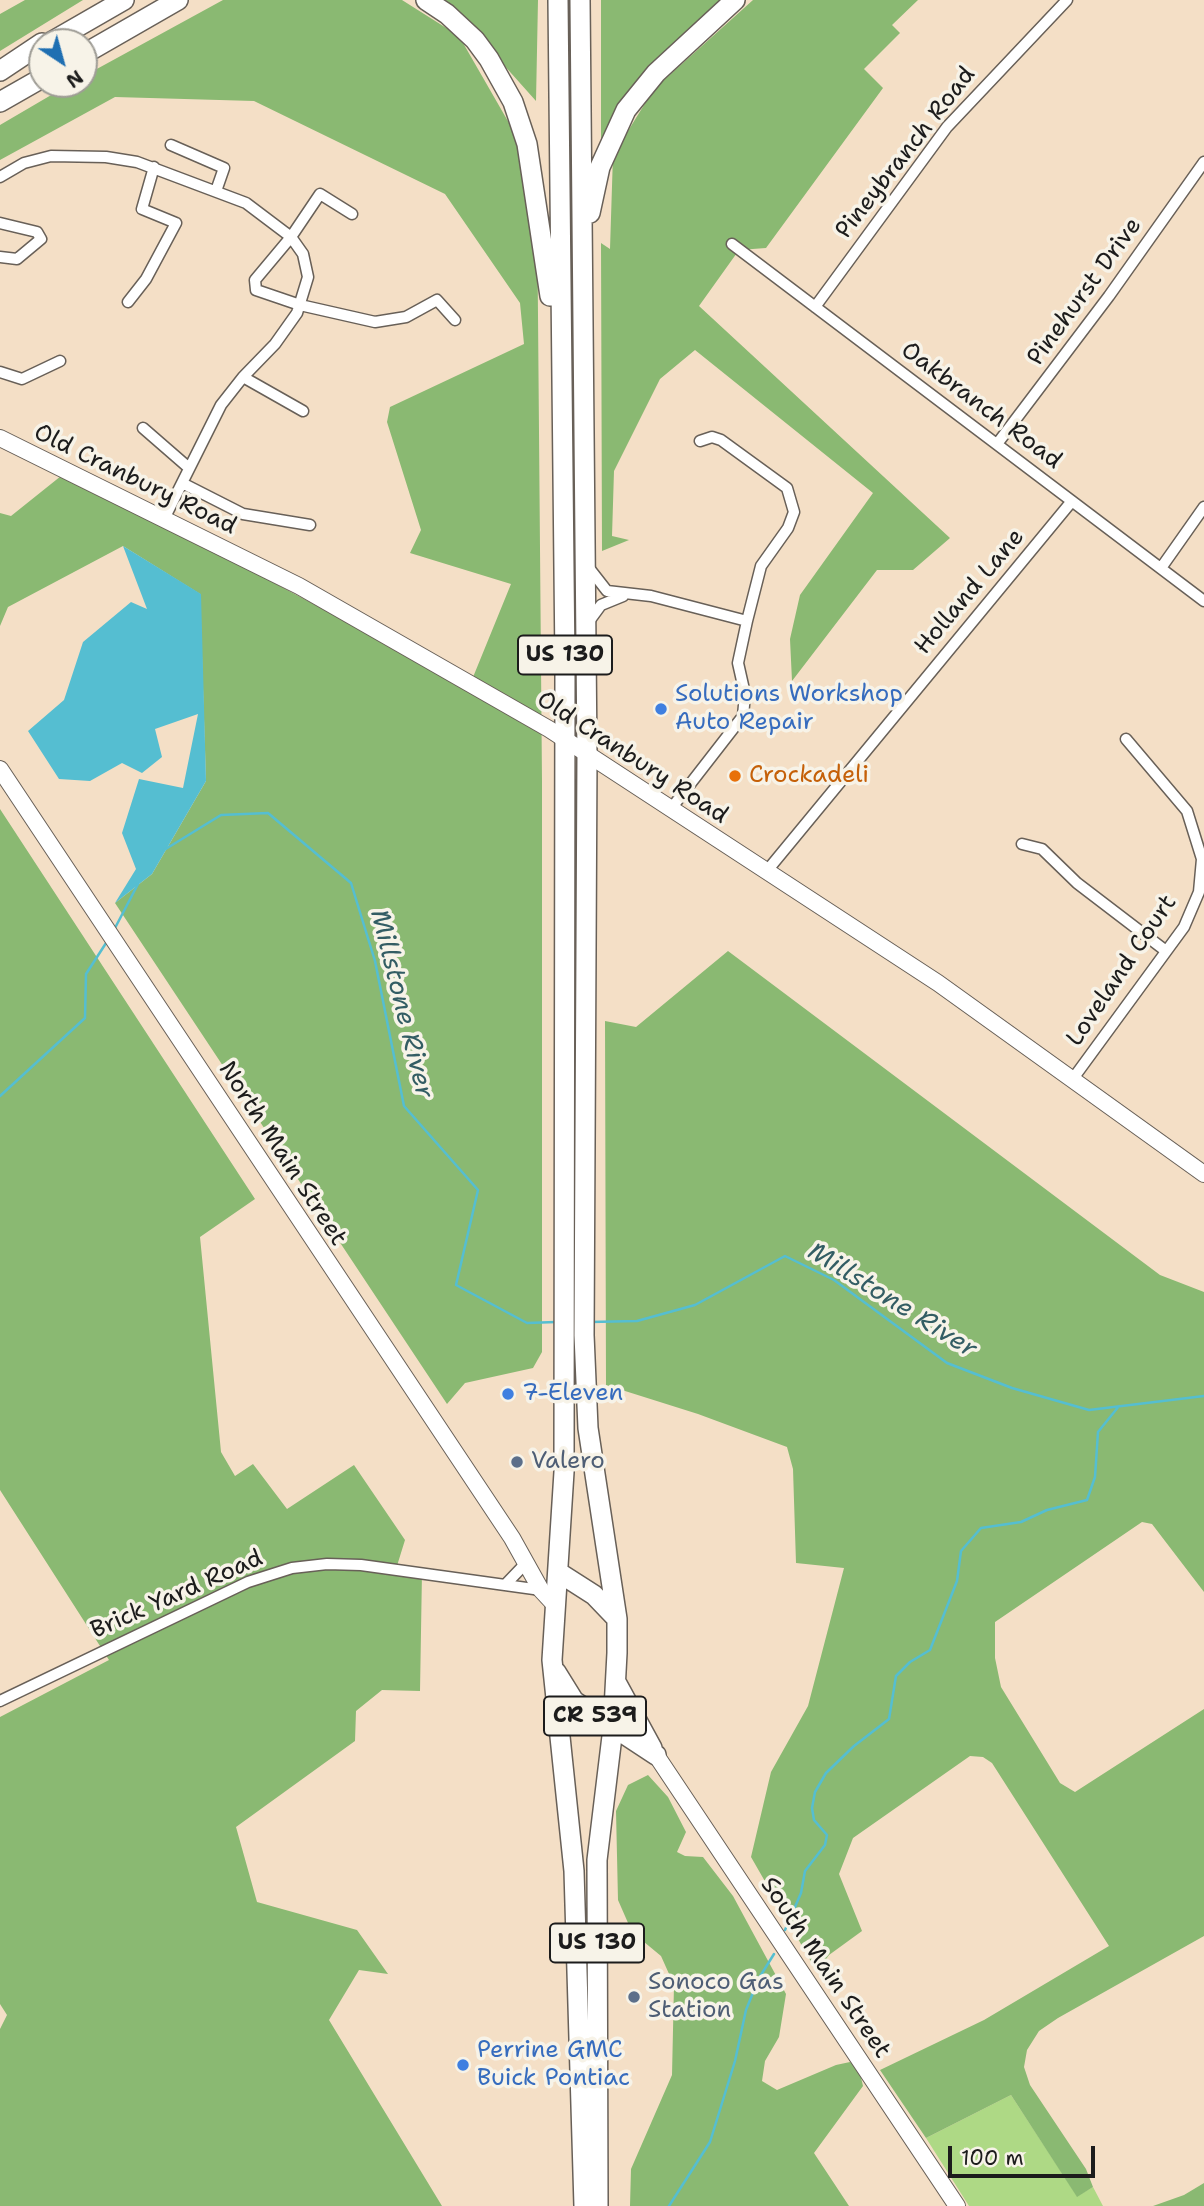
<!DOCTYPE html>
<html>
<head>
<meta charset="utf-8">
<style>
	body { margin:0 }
	#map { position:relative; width:1204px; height:2206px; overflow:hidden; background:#f4dfc6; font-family:"Shantell Sans",sans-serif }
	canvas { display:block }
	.north { position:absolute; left:28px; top:28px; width:70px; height:70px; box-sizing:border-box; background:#f7f3e8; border:2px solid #9f9d96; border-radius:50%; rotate:144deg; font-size:19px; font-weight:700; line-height:28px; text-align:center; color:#1c1c1c }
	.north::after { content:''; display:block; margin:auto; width:24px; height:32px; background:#1f6fb2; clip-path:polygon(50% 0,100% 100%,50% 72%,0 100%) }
	.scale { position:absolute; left:948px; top:2146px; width:147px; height:32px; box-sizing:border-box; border:4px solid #1c1c1c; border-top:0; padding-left:9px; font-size:21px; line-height:24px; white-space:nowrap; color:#1c1c1c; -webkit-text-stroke:5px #f7f3e8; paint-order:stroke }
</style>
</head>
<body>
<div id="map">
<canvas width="1204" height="2206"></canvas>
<div class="north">N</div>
<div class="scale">100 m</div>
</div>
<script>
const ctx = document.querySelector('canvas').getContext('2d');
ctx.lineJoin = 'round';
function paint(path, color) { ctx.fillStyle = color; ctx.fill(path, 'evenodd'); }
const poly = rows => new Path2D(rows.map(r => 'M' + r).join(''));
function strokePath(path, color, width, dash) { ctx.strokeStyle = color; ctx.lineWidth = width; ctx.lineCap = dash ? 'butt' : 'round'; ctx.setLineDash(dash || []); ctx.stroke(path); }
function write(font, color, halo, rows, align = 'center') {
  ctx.font = font + ' "Shantell Sans",sans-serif'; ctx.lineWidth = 7; ctx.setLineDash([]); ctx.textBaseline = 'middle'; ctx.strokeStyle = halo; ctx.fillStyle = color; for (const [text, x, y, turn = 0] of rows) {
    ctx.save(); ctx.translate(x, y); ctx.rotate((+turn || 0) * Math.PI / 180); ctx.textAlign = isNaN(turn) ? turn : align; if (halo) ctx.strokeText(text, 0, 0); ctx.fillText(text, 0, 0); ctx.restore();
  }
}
const green = poly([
	[1011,2095,1077,2196,1093,2187,1103,2206,969,2206,926,2138]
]);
const forest = poly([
	[25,0,83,0,0,51,0,14],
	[223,0,402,0,459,36,509,123,537,199,542,782,542,1352,533,1368,465,1383,447,1404,115,903,152,874,206,781,200,594,123,546,8,607,0,626,0,513,11,516,66,472,469,687,511,584,410,553,421,530,387,422,390,407,524,344,520,303,445,194,254,101,115,97,0,160,0,125,70,84,84,84,84,76],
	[440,0,538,0,536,101,452,7],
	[601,0,724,0,658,57,601,141],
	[753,0,918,0,892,25,900,33,864,69,883,88,766,248,739,250,699,306,950,538,913,570,877,570,792,681,790,639,800,595,873,493,695,350,660,379,614,471,612,536,629,540,602,551,601,243,610,249,613,155,654,89],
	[0,809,255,1199,200,1237,221,1452,235,1476,253,1464,287,1509,354,1465,405,1540,396,1569,422,1572,420,1691,382,1690,356,1711,355,1741,236,1827,257,1902,357,1930,388,1974,359,1970,329,2020,442,2206,0,2206,0,2029,7,2015,0,2004,0,1717,109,1660,0,1490],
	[728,951,1160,1275,1204,1292,1204,1592,1152,1524,1142,1522,995,1622,995,1658,1001,1687,1060,1783,1075,1792,1204,1709,1204,1936,1058,2018,1039,2031,1027,2050,1024,2067,1030,2085,1086,2169,1093,2187,1077,2197,1011,2095,926,2138,880,2070,984,2020,1109,1946,992,1763,983,1757,970,1756,853,1838,839,1874,862,1931,829,1955,817,1972,751,1857,771,1772,808,1706,844,1568,796,1563,793,1469,787,1447,698,1414,606,1385,605,1021,636,1027],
	[648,1775,668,1797,686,1832,677,1852,685,1856,703,1857,733,1896,786,1994,779,2037,765,2061,762,2081,777,2090,836,2065,850,2062,859,2069,863,2086,814,2153,849,2206,630,2206,631,2169,672,2075,674,1985,661,1956,632,1932,618,1900,616,1811,628,1785],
	[1204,2183,1204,2206,1153,2206,1184,2195]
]);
const water = poly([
	[123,546,201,594,206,781,152,874,115,903,136,869,122,833,139,779,183,788,198,714,155,729,162,757,142,773,122,763,90,781,59,779,28,731,64,700,83,642,131,602,147,609]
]);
const stream = poly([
	[164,850,221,815,268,813,351,883,375,961,404,1106,478,1190,456,1285,527,1323,556,1322],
	[115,928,138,884],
	[0,1096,85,1018,86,974,108,940],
	[590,1322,637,1321,695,1305,785,1256,834,1280,947,1363,1012,1388,1089,1410,1204,1396],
	[785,1930,801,1893,805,1871,825,1845,827,1835,814,1820,812,1808,815,1792,826,1773,854,1746,889,1719,896,1676,910,1662,930,1650,957,1581,961,1551,981,1528,1021,1522,1047,1510,1087,1500,1095,1477,1098,1432,1119,1406],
	[669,2206,710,2142,735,2061,746,2010,759,1978,774,1954]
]);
const street = poly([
	[171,145,224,168,216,191],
	[0,177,24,163,51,156,106,157,137,162,246,203,291,237,303,254,308,277,297,313,275,344,243,377,221,405,164,519],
	[352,214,320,194,291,237,255,280,256,290,300,305,375,322,406,317,437,300,455,320],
	[0,223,37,232,41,239,17,259,0,257],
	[732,244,1204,601],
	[128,302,146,279,176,223,142,209,154,167],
	[815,307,947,127,1067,0],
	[0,372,22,379,60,361],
	[243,377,303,411],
	[143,428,189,468],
	[997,444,1109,296,1204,162],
	[182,483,243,514,310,525],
	[589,568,607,591,651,596,747,621],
	[1161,568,1204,507],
	[590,620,601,605,623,596],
	[670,810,743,716,745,694,738,663,747,621,761,566,788,528,794,512,787,488,721,440,712,437,700,441],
	[1022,844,1042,849,1077,883,1166,951],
	[766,872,1072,501],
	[1072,1080,1184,927,1199,892,1202,859,1187,811,1126,739],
	[505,1585,527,1562],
	[0,1701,248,1582,292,1568,327,1564,361,1565,541,1590]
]);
const secondary = poly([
	[0,438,299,586,549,729,938,983,1204,1174],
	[0,769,512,1538,541,1590,554,1604],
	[656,1755,957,2206]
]);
const highway = poly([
	[426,0,447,14,475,40,489,59,513,102,527,144,550,296],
	[558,0,565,664,564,1472,552,1660,574,1871,584,2206],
	[580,0,587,755,584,1335,588,1428,617,1619,617,1653,613,1728,597,1860,598,2206],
	[51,42,124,0],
	[84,54,178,0],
	[0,71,42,43],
	[0,102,42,78],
	[590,213,600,167,626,110,656,73,735,0],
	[558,1572,594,1595,617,1619],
	[556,1672,574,1701,656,1755],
	[616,1682,652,1748]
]);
const markers = [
	[661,709,7,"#3f7fe0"],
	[735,776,7,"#e8710a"],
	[508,1394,7,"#3f7fe0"],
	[517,1462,7,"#5c6f8a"],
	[634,1997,7,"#5c6f8a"],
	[463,2065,7,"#3f7fe0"]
];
const shields = [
	[565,655,94],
	[595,1716,102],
	[597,1943,94]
];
const shieldNames = [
	["US 130",565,655],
	["CR 539",595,1716],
	["US 130",597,1943]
];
const streetNames = [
	["Pineybranch Road",906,153,-52],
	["Pinehurst Drive",1085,292,-54],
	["Oakbranch Road",981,406,37],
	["Old Cranbury Road",135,480,26],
	["Holland Lane",970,592,-50],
	["Old Cranbury Road",632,758,33],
	["Loveland Court",1122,971,-56],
	["North Main Street",282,1154,57],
	["Brick Yard Road",177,1595,-24],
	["South Main Street",825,1968,56]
];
const shopNames = [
	["Solutions Workshop",675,695],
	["Auto Repair",675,723],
	["7-Eleven",522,1394],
	["Perrine GMC",477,2051],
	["Buick Pontiac",477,2079]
];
const foodNames = [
	["Crockadeli",749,776]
];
const serviceNames = [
	["Valero",531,1462],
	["Sonoco Gas",648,1983],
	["Station",648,2011]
];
const waterNames = [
	["Millstone River",401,1004,76],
	["Millstone River",892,1301,32]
];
paint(green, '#aed985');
paint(forest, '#8ab972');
paint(water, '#55bed1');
strokePath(stream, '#55bed1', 2.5);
strokePath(street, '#686058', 13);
strokePath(secondary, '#686058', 18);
strokePath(highway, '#686058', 22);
strokePath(street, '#fff', 10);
strokePath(secondary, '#fff', 16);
strokePath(highway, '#fff', 19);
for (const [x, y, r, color] of markers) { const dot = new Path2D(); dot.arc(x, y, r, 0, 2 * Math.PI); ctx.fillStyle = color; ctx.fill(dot); strokePath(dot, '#f7f3e8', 2.5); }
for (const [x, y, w] of shields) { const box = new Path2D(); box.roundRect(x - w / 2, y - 19.5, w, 39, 5); ctx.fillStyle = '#f7f3e8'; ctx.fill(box); strokePath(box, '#1c1c1c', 2); }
write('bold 23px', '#1c1c1c', null, shieldNames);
write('24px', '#1c1c1c', '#f7f3e8', streetNames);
write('24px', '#366cbe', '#f7f3e8', shopNames, 'left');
write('24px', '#c56008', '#f7f3e8', foodNames, 'left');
write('24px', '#4e5e75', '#f7f3e8', serviceNames, 'left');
write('italic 26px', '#335d64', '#f7f3e8', waterNames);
</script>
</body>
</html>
